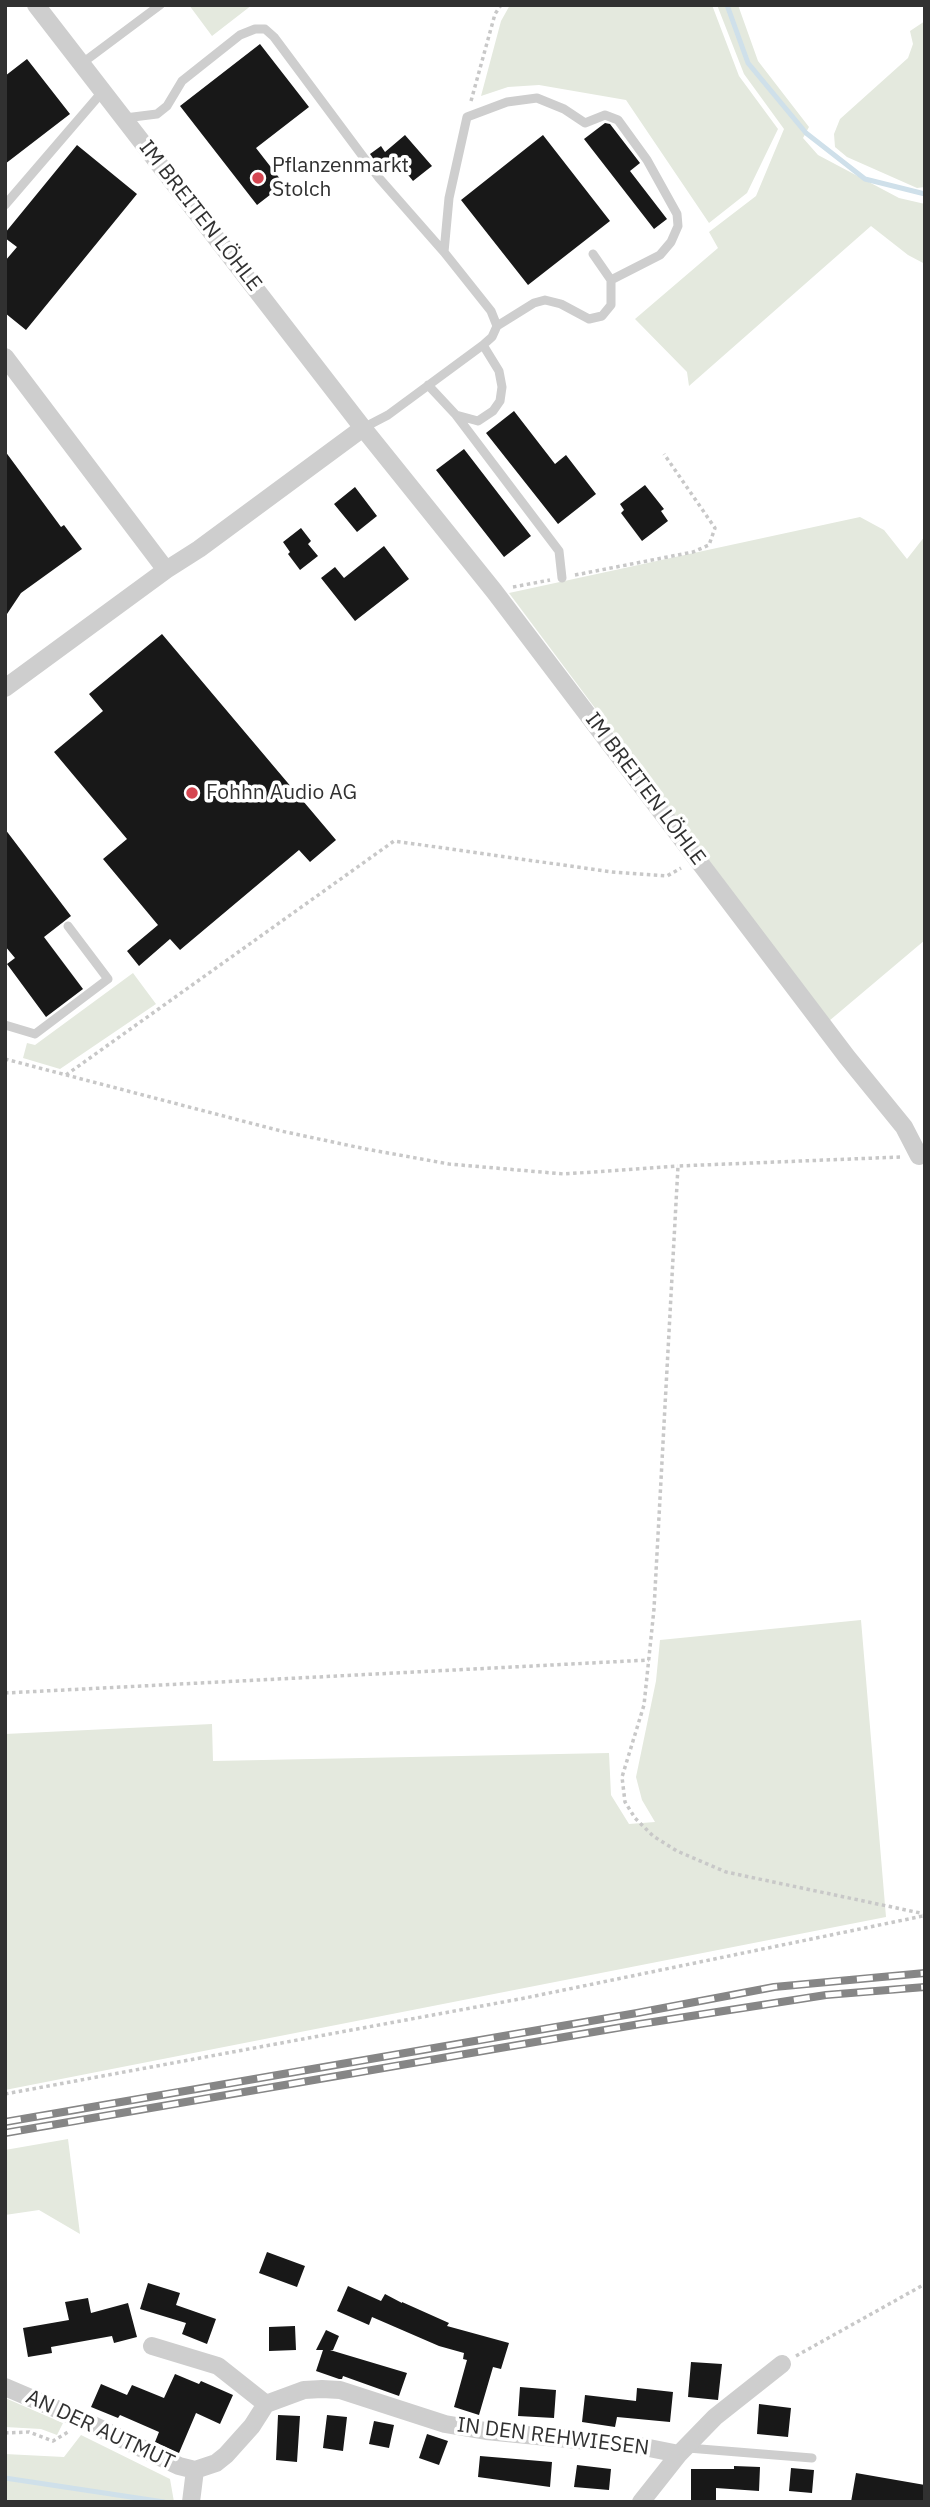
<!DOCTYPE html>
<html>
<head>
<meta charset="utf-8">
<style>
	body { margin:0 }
	#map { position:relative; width:930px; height:2507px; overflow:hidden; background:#fff; font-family:"IBM Plex Sans",sans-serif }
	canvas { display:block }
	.frame { position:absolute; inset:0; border:7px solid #313131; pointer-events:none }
</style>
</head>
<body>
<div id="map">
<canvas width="930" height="2507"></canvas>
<div class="frame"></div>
</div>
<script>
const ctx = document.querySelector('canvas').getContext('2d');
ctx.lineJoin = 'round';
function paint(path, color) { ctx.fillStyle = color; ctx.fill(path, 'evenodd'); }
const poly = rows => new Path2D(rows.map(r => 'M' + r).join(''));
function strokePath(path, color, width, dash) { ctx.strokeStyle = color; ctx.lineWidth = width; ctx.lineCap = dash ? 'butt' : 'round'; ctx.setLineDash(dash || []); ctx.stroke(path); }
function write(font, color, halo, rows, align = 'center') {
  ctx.font = font + ' "IBM Plex Sans",sans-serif'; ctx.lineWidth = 7; ctx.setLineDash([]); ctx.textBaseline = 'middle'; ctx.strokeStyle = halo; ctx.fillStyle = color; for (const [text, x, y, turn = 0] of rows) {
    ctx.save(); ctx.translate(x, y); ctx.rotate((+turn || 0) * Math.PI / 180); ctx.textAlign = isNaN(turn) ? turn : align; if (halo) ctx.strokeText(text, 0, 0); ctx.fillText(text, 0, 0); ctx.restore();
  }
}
const green = poly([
	[189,5,252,5,212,36],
	[510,5,712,5,739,76,778,129,747,193,709,223,626,100,539,85,508,87,481,96,501,21],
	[717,5,738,5,758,61,809,127,803,138,818,155,899,198,925,204,925,264,908,255,871,226,689,386,687,372,635,319,718,248,709,232,756,196,784,129,744,74],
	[925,21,925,187,917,188,847,157,835,147,834,134,840,119,908,58,913,44,910,31],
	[860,517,884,530,907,559,925,536,925,940,829,1021,509,593],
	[133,973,156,1004,60,1069,23,1058,27,1043,35,1045],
	[861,1620,886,1917,5,2090,5,1734,212,1724,213,1761,609,1753,611,1795,629,1824,655,1822,642,1800,636,1777,656,1681,660,1640],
	[68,2139,80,2234,39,2210,5,2215,5,2150],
	[5,2398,63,2423,57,2435,41,2429,5,2427],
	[81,2435,170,2479,174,2502,5,2502,5,2454,64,2457]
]);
const stream = poly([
	[727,5,748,63,806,133,865,179,925,194],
	[5,2478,164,2502]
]);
const building = poly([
	[260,44,309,107,256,148,284,184,257,205,180,106],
	[27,59,70,114,5,164,5,76],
	[605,123,610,124,640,163,630,171,667,219,654,229,584,139],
	[405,135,432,166,413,181,396,160,382,171,370,154,381,146,385,152],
	[543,135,610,221,528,285,461,200],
	[77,145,137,194,26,330,5,313,5,261,17,247,5,238,5,233],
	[514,411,555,464,566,455,596,494,558,524,486,433],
	[464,449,531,536,504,557,436,470],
	[5,451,61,527,64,525,82,549,21,593,5,617],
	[645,485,664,509,661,511,668,521,642,541,621,513,624,510,620,504],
	[355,487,377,516,357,532,334,504],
	[301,528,311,541,308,544,318,556,300,570,288,554,290,552,283,542],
	[384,546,409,579,355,621,321,578,335,567,344,578],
	[162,634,336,840,310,862,299,850,180,950,170,939,139,966,127,951,158,925,103,859,127,839,54,752,103,711,89,694],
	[5,829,71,916,44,937,83,989,46,1017,7,964,15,958,5,946],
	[267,2252,305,2266,297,2287,259,2273],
	[148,2283,180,2293,176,2305,216,2319,207,2344,182,2334,186,2323,140,2309],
	[348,2286,381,2301,385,2294,402,2303,402,2302,449,2323,447,2326,509,2343,501,2369,493,2367,479,2415,454,2407,467,2360,463,2359,464,2353,439,2346,372,2317,369,2325,337,2311],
	[88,2298,91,2313,128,2303,137,2337,114,2343,112,2336,51,2347,52,2353,28,2357,23,2328,69,2320,65,2302],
	[295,2326,296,2350,269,2351,269,2327],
	[326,2330,339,2336,333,2350,330,2350,407,2373,399,2396,343,2376,342,2379,339,2379,316,2371,323,2350,316,2350],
	[691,2362,722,2364,718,2400,688,2397],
	[175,2374,199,2384,201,2381,233,2395,220,2424,196,2413,179,2453,155,2442,159,2432,120,2415,118,2418,91,2407,101,2384,127,2395,132,2385,164,2398],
	[520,2387,556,2390,554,2418,518,2416],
	[637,2388,673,2392,670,2422,617,2417,615,2427,582,2422,585,2395,636,2401],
	[759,2404,791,2408,788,2437,757,2434],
	[278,2415,300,2416,297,2462,276,2460],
	[327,2415,347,2417,343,2451,323,2448],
	[374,2421,394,2425,389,2448,369,2444],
	[427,2434,448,2441,439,2465,419,2458],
	[480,2456,552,2462,550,2487,478,2477],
	[577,2465,611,2469,609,2490,574,2487],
	[734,2466,760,2467,759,2491,716,2488,716,2502,691,2502,691,2469,734,2469],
	[791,2468,814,2470,812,2493,789,2491],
	[856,2473,925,2485,925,2502,851,2502]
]);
const path = poly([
	[471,101,495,14,501,5],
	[575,575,693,552,709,545,715,528,664,454],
	[513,587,550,580],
	[5,1059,281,1131,366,1149,449,1164,564,1174,678,1166],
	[66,1075,394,841,612,872,667,876,681,868],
	[900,1157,678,1166,654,1609,644,1705,622,1777,625,1802,635,1818,653,1836,677,1851,726,1872,925,1914],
	[5,1693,649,1660],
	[5,2094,525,1998,923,1916],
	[796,2356,925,2284],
	[5,2433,29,2432,53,2441,68,2432]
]);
const service = poly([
	[81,64,160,5],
	[125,118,157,114,167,106,182,81,240,35,255,29,265,29,274,37,379,178,444,252],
	[5,205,103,91],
	[497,326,534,303,545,300,561,304,589,319,602,316,611,305,611,280,593,254],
	[428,385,456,415,478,421,493,411,500,401,502,387,499,371,483,345],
	[456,415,559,551,562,578],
	[363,428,388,415,483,345,492,337,497,326,491,311,444,252,449,198,467,117,507,102,537,98,564,109,585,123,605,115,618,120,647,160,677,214,678,226,671,242,660,255,611,280],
	[5,1025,35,1034,108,979,68,926],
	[688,2448,812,2458]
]);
const minor = poly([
	[36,5,363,428,494,591,847,1057,904,1127,919,1156],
	[5,357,166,570,199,549,363,428],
	[5,688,166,570],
	[152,2346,218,2366,266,2404],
	[5,2387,80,2419,179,2466,195,2470,216,2463,226,2455,252,2426,266,2404,304,2390,322,2389,340,2390,445,2424,486,2431,639,2446,679,2454],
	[191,2502,195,2470],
	[641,2502,679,2454,715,2417,782,2364]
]);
const rail = poly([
	[5,2122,637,2013,774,1987,925,1973],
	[5,2133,640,2024,826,1995,925,1987]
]);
const markers = [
	[258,178,7,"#d54651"],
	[192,793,7,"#d54651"]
];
const poiNames = [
	["Pflanzenmarkt",272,166],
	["Stolch",272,190],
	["Fohhn Audio AG",206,793]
];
const streetNames = [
	["IM BREITEN LÖHLE",200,216,52],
	["IM BREITEN LÖHLE",645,789,53],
	["AN DER AUTMUT",100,2430,25],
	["IN DEN REHWIESEN",553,2437,7]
];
paint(green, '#e4e9de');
strokePath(stream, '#cfe0ea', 5);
paint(building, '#181818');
strokePath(path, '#c8c8c8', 3.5, [3.5, 3.5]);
strokePath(service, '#cecece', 9);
strokePath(minor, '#cecece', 18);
strokePath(rail, '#868686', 8);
strokePath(rail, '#fff', 5, [16]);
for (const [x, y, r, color] of markers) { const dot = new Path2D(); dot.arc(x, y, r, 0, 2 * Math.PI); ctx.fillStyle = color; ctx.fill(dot); strokePath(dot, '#fff', 2.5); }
write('21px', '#313131', '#fff', poiNames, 'left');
write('21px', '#313131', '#fff', streetNames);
</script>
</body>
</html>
